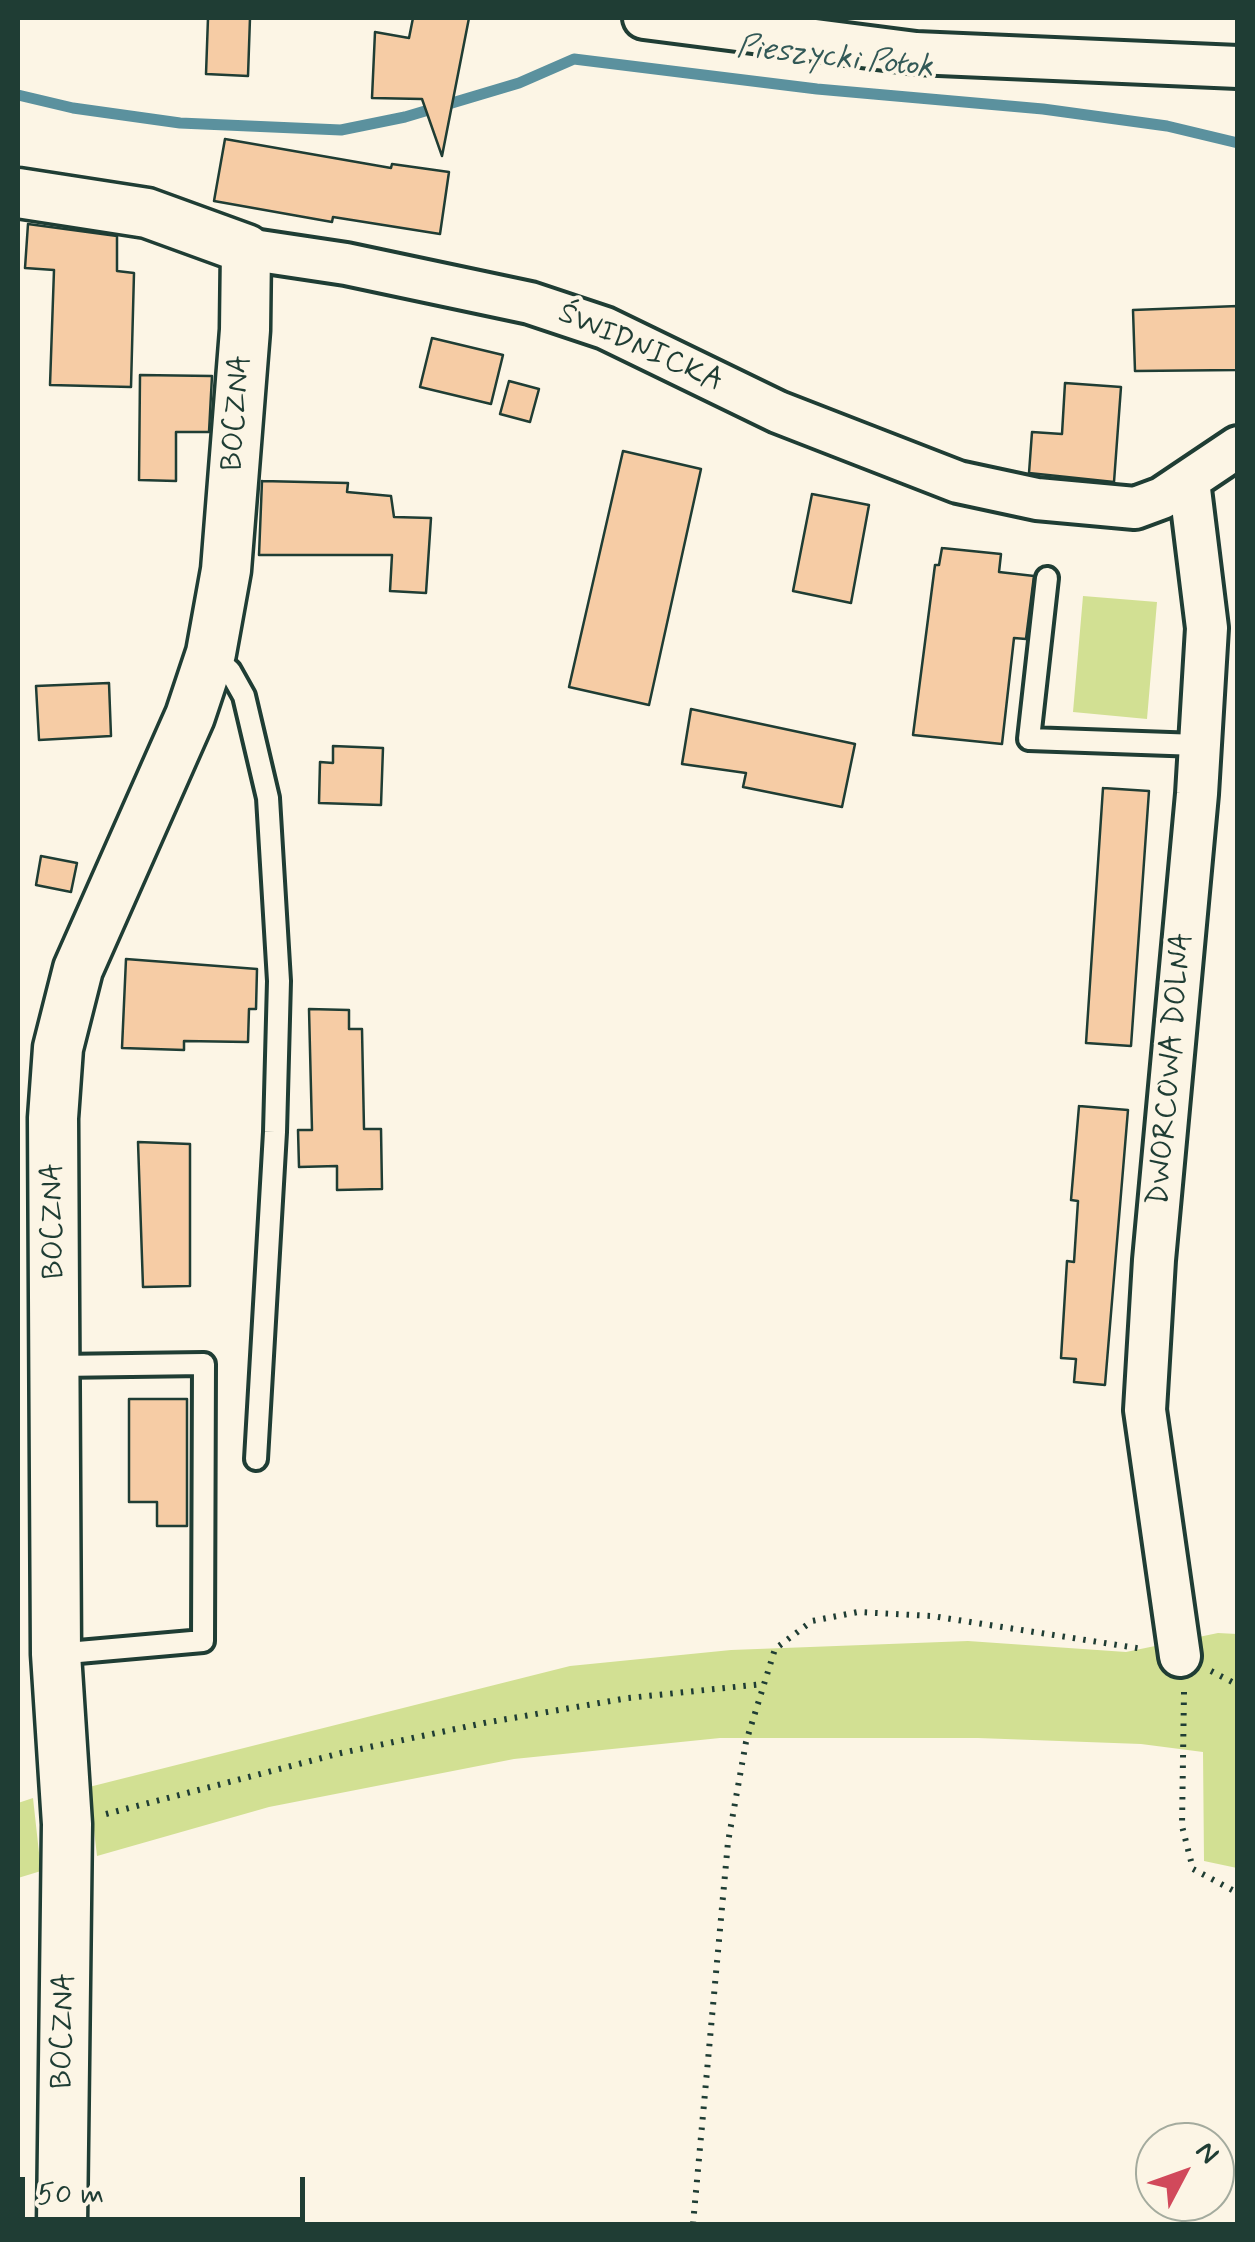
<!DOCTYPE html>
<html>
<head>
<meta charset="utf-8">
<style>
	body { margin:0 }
	#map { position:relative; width:1255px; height:2242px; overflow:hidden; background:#fcf5e5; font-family:Mynerve,sans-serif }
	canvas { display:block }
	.frame { position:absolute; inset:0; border:20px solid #1f3d34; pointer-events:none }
	.north { position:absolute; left:1135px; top:2122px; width:100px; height:100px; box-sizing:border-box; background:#fcf5e5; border:2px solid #a4ab9e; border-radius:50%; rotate:49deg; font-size:28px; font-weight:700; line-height:40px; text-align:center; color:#1f3d34 }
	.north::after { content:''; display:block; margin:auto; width:35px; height:45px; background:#d1495b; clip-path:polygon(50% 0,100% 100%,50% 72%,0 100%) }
	.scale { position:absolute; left:20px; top:2177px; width:285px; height:45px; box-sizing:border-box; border:5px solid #1f3d34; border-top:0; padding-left:12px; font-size:30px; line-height:35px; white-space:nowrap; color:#1f3d34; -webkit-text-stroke:8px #fcf5e5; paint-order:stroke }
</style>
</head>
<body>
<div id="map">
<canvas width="1255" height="2242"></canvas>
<div class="frame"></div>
<div class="north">N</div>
<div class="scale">50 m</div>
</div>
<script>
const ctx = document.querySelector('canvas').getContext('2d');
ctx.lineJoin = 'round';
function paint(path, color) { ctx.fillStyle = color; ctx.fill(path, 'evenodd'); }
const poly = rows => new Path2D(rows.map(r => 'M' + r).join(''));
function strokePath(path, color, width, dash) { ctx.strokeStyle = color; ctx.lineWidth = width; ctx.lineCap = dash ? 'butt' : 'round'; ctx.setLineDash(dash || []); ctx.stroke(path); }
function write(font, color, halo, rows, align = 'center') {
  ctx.font = font + ' Mynerve,sans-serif'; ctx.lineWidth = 8; ctx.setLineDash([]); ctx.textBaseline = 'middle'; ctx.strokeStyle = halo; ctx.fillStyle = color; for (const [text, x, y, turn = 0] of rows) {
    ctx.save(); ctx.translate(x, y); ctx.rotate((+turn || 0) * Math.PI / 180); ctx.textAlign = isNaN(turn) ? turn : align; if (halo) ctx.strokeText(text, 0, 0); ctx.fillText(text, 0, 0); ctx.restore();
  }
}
const green = poly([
	[1083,596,1157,602,1147,719,1073,712],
	[1218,1633,1237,1634,1237,1868,1204,1861,1203,1752,1141,1744,978,1738,720,1738,514,1759,269,1807,97,1856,89,1787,570,1666,731,1650,968,1641,1126,1652],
	[33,1798,41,1871,18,1878,18,1803]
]);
const stream = poly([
	[18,95,73,108,180,123,341,130,405,117,519,83,574,59,817,89,1043,109,1167,126,1238,143]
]);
const building = poly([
	[208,18,250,18,248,76,206,74,208,18],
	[413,18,469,18,442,156,422,99,372,98,375,32,409,38,413,18],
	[225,139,391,168,392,164,449,172,440,234,333,217,332,222,214,201,225,139],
	[28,224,117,236,117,271,134,273,131,387,50,385,54,270,25,268,28,224],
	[1238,306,1238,370,1135,371,1133,310,1238,306],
	[432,338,503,355,491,404,420,387,432,338],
	[140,375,212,376,209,432,176,432,176,481,139,480,140,375],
	[509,381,539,389,530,422,500,414,509,381],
	[1065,383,1121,387,1114,482,1029,473,1032,432,1062,434,1065,383],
	[623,451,701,469,649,705,569,687,623,451],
	[262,481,348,483,347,492,391,496,394,517,431,518,426,593,390,591,392,555,259,555,262,481],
	[812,494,869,505,851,603,793,591,812,494],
	[942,548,1001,554,999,572,1034,576,1026,639,1014,638,1002,744,913,735,935,565,939,565,942,548],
	[109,683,111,736,39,740,36,686,109,683],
	[691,709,855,744,842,807,743,787,746,773,682,764,691,709],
	[333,746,383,748,381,805,319,803,320,762,333,763,333,746],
	[1103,788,1149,791,1131,1046,1086,1043,1103,788],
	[41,856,77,863,71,892,36,885,41,856],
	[126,959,257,969,256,1009,249,1009,248,1042,184,1041,184,1050,122,1048,126,959],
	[309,1009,349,1010,349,1029,362,1029,364,1129,381,1129,382,1189,337,1190,337,1166,299,1167,298,1130,312,1130,309,1009],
	[1079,1106,1128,1110,1105,1385,1074,1382,1076,1359,1061,1358,1067,1261,1074,1262,1078,1201,1071,1200,1079,1106],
	[138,1142,190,1144,190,1286,143,1287,138,1142],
	[129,1399,187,1399,187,1526,157,1526,157,1502,129,1502,129,1399]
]);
const path = poly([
	[1211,1671,1238,1685],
	[1184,1692,1182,1826,1193,1869,1238,1893],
	[106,1814,341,1753,484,1723,628,1698,763,1684],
	[693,2224,728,1842,746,1742,775,1649,812,1621,858,1612,932,1616,1143,1649]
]);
const service = poly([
	[1047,578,1029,739,1198,745],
	[213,655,230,671,244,696,268,798,279,981,275,1132,256,1459],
	[56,1654,203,1641,204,1364,58,1366]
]);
const minor = poly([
	[644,18,916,53,1238,67],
	[246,249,346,264,530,303,605,328,778,412,958,482,1037,499,1135,508,1162,498,1238,447],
	[1180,1656,1145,1410,1154,1260,1197,794,1207,628,1189,481]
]);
const tertiary = poly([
	[18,193,147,213,246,249,245,330,226,570,211,653,190,716,78,969,58,1048,53,1118,56,1654,67,1824,62,2224]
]);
const streetNames = [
	["ŚWIDNICKA",640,349,24],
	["BOCZNA",238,413,-86],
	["DWORCOWA DOLNA",1172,1069,-85],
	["BOCZNA",55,1221,-91],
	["BOCZNA",65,2031,-89]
];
const waterNames = [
	["Pieszycki Potok",835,59,6]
];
paint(green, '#d2e093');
strokePath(stream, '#5b919e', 11);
paint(building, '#f6cca5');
strokePath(building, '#1f3d34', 2.5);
strokePath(service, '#1f3d34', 28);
strokePath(minor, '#1f3d34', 48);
strokePath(tertiary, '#1f3d34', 55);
strokePath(path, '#1f3d34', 6, [2.5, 8]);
strokePath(service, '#fcf5e5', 20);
strokePath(minor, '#fcf5e5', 40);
strokePath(tertiary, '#fcf5e5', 48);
write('30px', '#1f3d34', '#fcf5e5', streetNames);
write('italic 32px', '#335957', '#fcf5e5', waterNames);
</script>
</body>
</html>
